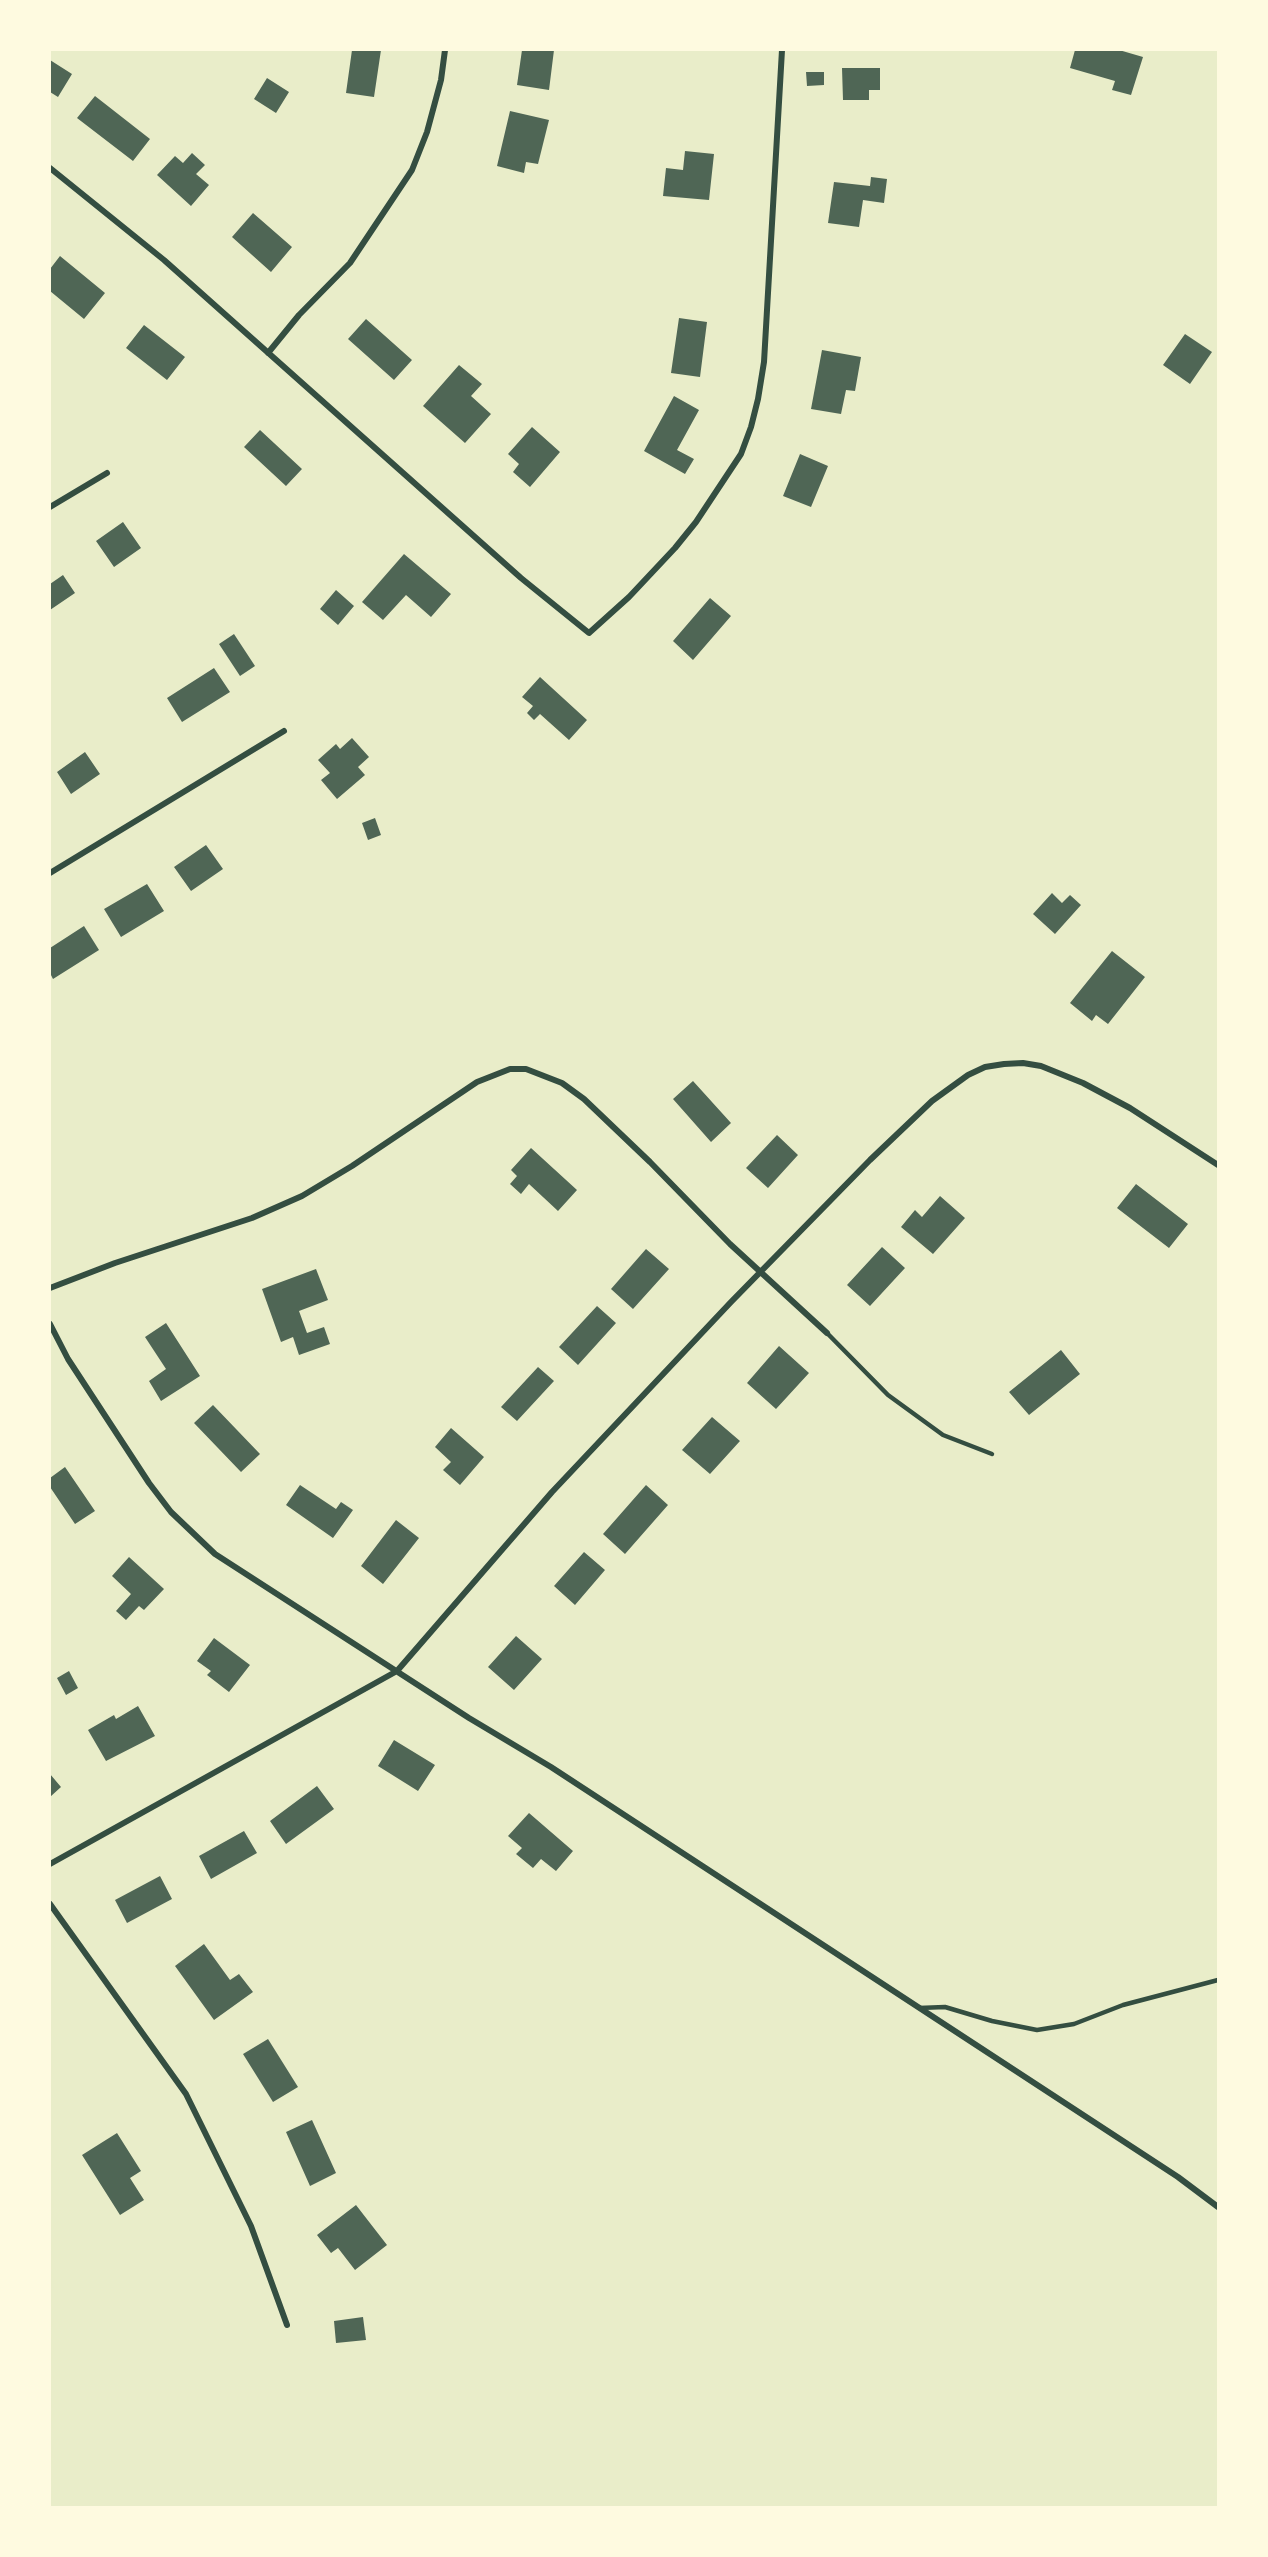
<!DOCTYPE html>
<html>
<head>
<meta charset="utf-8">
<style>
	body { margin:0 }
	#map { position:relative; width:1268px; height:2557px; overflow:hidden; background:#e9edc9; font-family:"Nunito Sans",sans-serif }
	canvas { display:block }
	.frame { position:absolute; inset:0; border:51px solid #fefae0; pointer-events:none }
</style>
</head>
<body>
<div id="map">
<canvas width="1268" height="2557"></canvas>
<div class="frame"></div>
</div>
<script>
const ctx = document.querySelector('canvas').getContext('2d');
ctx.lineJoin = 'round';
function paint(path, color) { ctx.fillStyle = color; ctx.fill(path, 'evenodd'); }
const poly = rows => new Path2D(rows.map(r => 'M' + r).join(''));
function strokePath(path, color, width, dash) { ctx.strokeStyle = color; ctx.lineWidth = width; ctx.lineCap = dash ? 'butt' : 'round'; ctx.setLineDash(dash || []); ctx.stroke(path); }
const building = poly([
	[352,50,381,50,374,97,346,93],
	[522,50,554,50,549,90,517,85],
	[1075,50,1119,50,1143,57,1131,95,1112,90,1115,81,1070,68],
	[50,60,72,74,58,97,50,92],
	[842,68,880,68,880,90,869,90,869,100,843,100],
	[806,72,824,72,824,85,807,86],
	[267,78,289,92,276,113,254,99],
	[95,96,150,139,133,161,77,118],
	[510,111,549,120,538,164,526,162,524,173,497,166],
	[685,151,714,154,709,200,663,196,666,168,683,170],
	[192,153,205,165,196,174,209,185,191,206,157,175,175,156,183,163],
	[871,177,887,179,884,203,863,200,859,227,828,223,834,182,870,186],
	[253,213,292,247,271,272,232,237],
	[60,256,105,293,84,319,50,291,50,269],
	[679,318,707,322,700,377,671,373],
	[366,319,412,360,394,380,348,339],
	[144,325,185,357,167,380,126,348],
	[1185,334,1212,352,1190,384,1163,365],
	[822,350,861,357,855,391,846,390,841,414,811,409],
	[459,365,482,384,471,396,491,414,465,443,423,406],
	[674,396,699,410,677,450,694,459,685,474,644,451],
	[532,427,560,452,530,487,513,472,519,464,508,454],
	[260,430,302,469,286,486,244,447],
	[800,454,828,466,811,507,783,496],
	[123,522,141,548,114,567,96,541],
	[404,554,451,594,431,617,406,595,383,620,362,602],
	[63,575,75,593,50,610,50,584],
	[336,590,354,606,338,625,320,609],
	[710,598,731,616,693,660,673,641],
	[234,634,255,666,240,676,219,644],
	[214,668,230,692,182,722,167,698],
	[540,677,587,720,569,740,540,714,534,720,527,713,533,706,522,697],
	[352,738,369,757,358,767,365,775,337,799,321,780,330,773,318,760,336,744,340,749],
	[85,752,100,774,71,794,57,772],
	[375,818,381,835,368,840,362,823],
	[206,845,223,869,191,891,174,867],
	[147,884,164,911,121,937,104,909],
	[1052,893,1062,903,1070,895,1081,905,1055,934,1033,914],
	[84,926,99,950,53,979,50,973,50,948],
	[1112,951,1145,977,1108,1024,1096,1015,1092,1021,1070,1003],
	[693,1081,731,1123,711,1142,673,1099],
	[777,1135,798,1155,768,1188,746,1168],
	[531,1148,577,1190,558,1211,529,1184,521,1194,510,1184,517,1176,511,1170],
	[1136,1184,1188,1224,1169,1248,1117,1208],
	[940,1196,965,1218,933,1254,901,1227,915,1210,922,1217],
	[882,1247,905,1268,870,1306,847,1285],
	[646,1249,669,1269,633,1309,611,1289],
	[316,1269,328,1300,299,1311,307,1333,324,1327,330,1344,299,1355,293,1337,281,1342,262,1289],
	[597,1306,616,1323,578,1365,559,1347],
	[166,1323,200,1376,161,1401,149,1381,166,1369,145,1337],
	[779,1346,809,1373,776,1409,747,1383],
	[1061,1350,1080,1374,1029,1415,1009,1392],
	[538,1367,554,1381,517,1421,501,1407],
	[213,1405,260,1454,241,1472,194,1423],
	[712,1417,740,1441,710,1474,682,1450],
	[451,1428,484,1457,460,1485,443,1470,451,1462,435,1447],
	[65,1467,95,1511,75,1524,50,1487,50,1478],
	[300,1485,336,1509,341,1502,353,1510,333,1538,286,1505],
	[646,1485,668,1505,625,1554,603,1534],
	[396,1520,419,1538,383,1584,361,1566],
	[584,1552,605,1570,575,1605,554,1586],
	[129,1557,164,1589,144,1610,139,1606,126,1620,116,1611,131,1594,112,1576],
	[516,1636,542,1659,514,1690,488,1667],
	[214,1638,250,1665,229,1692,207,1675,211,1671,197,1661],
	[69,1671,78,1688,66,1695,57,1678],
	[138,1706,155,1736,106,1761,88,1730,114,1715,116,1719],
	[394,1740,435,1765,418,1791,378,1766],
	[50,1774,61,1787,50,1797],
	[317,1786,334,1809,286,1844,270,1821],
	[529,1813,573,1851,556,1871,541,1859,533,1868,516,1854,522,1848,508,1836],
	[244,1831,257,1853,211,1879,199,1856],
	[160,1876,172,1899,127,1923,115,1900],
	[204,1944,230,1980,239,1974,253,1992,214,2020,175,1966],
	[268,2039,298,2087,273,2102,243,2054],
	[312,2120,336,2173,310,2186,286,2132],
	[117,2133,141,2171,130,2178,144,2200,120,2215,82,2155],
	[356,2205,387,2245,355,2270,338,2248,331,2253,317,2235],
	[363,2317,366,2340,336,2343,334,2321]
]);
const service = poly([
	[827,1333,888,1395,943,1435,992,1454],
	[919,2008,945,2007,992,2021,1037,2030,1074,2024,1123,2005,1218,1980]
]);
const minor = poly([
	[50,168,164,260,521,578,589,633,629,597,675,548,696,522,741,454,751,427,758,399,764,362,782,50],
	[268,353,299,315,350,263,412,170,427,132,441,80,445,50],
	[50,507,107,473],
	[50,873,284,731],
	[50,1288,115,1263,252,1218,302,1196,352,1166,477,1082,510,1069,526,1069,562,1083,584,1099,650,1162,730,1244,827,1333],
	[50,1324,68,1359,149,1483,171,1512,215,1554,469,1718,551,1767,1178,2177,1218,2207],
	[50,1864,397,1671,552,1492,731,1302,870,1160,932,1101,968,1075,985,1067,1004,1064,1023,1063,1041,1066,1083,1083,1130,1108,1218,1165],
	[50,1904,186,2094,251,2226,287,2325]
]);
paint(building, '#4f6655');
strokePath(service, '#344e41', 4.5);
strokePath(minor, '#344e41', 6);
</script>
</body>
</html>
